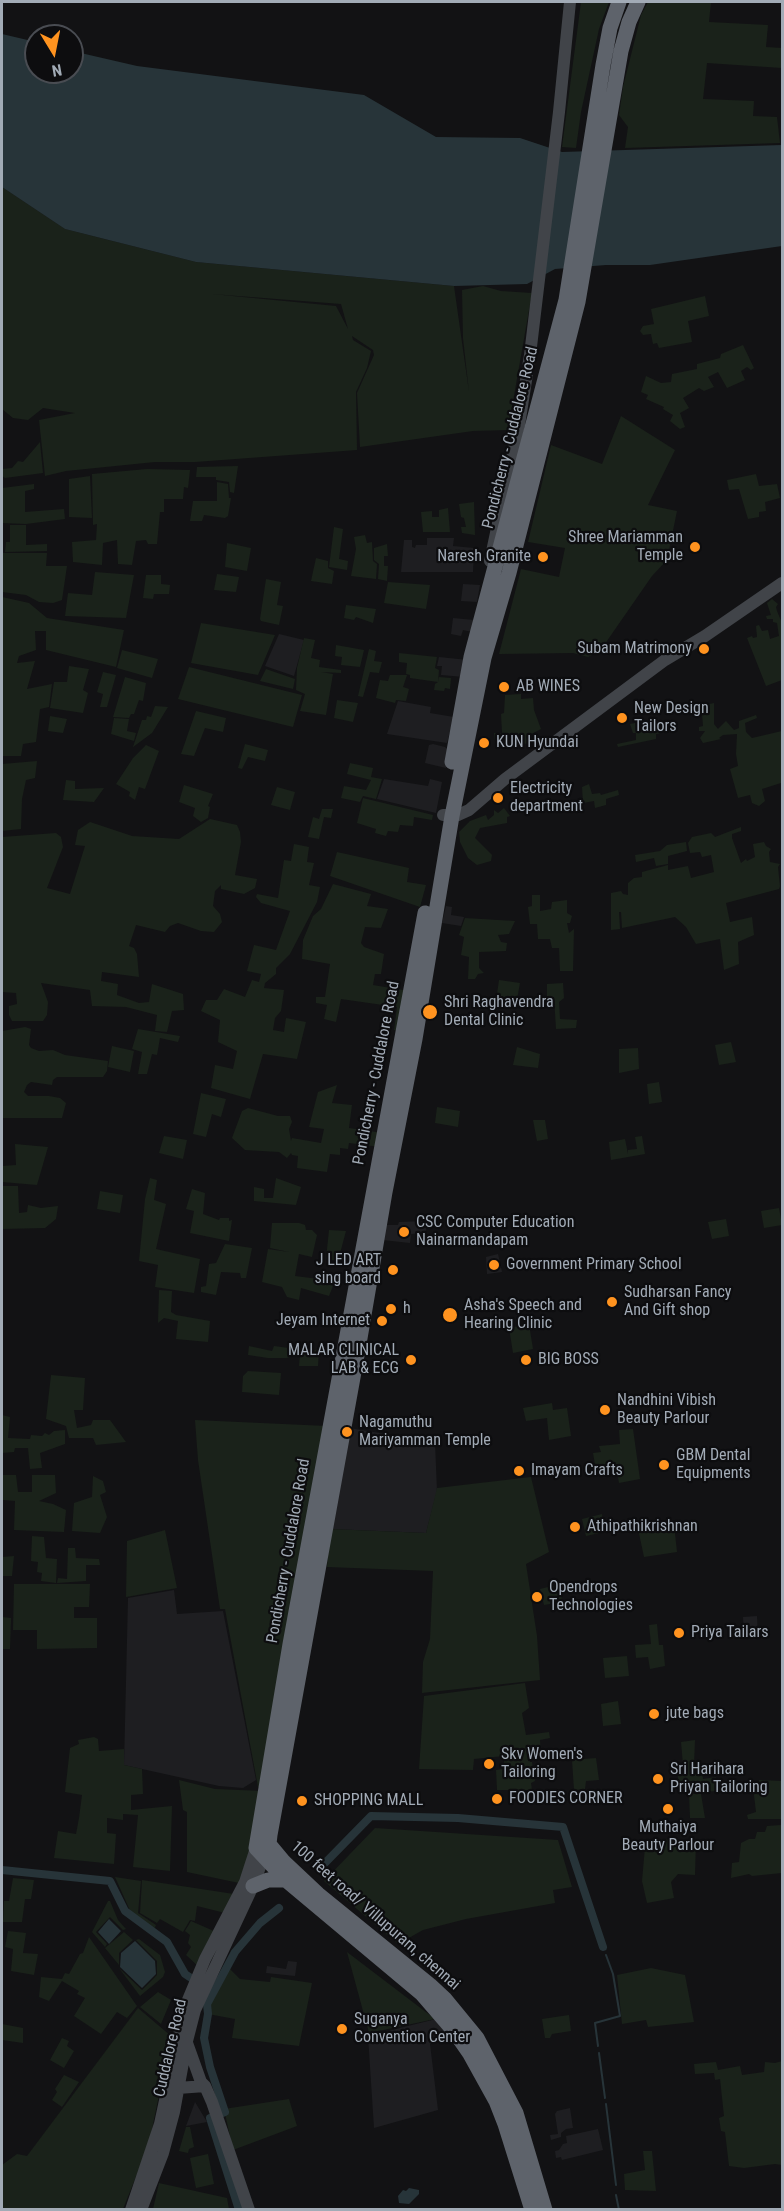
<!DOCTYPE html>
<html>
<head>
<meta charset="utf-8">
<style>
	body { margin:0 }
	#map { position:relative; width:784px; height:2211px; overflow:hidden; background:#121214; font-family:"Roboto Condensed",sans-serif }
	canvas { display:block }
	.frame { position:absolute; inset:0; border:3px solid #a2abb6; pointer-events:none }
	.north { position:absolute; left:24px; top:24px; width:60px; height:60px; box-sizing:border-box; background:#0d0d0f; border:2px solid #494c52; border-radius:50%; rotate:170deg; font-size:16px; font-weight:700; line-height:24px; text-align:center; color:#a2abb6 }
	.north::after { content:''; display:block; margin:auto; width:21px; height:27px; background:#ff931f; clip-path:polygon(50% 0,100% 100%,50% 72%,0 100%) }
</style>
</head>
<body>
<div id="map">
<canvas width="784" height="2211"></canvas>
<div class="frame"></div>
<div class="north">N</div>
</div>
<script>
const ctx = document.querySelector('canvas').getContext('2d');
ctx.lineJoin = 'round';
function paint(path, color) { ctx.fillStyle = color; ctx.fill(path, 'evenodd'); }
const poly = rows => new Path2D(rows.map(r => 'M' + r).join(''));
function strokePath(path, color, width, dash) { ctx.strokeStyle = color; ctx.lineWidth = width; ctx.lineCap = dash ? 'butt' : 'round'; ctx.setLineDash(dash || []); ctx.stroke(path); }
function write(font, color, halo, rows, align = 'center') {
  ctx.font = font + ' "Roboto Condensed",sans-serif'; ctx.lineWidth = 4.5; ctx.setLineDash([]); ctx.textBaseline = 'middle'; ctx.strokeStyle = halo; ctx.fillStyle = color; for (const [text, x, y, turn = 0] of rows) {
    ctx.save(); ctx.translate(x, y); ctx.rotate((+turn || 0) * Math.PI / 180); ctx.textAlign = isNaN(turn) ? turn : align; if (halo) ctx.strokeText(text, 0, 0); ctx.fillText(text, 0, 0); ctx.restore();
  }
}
const built = poly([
	[427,538,454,538,453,546,474,548,473,572,401,572,404,540,412,540,412,547,415,548,416,545,427,545],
	[463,584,480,585,477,602,461,601],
	[453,618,474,620,472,632,463,630,461,636,451,634],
	[279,634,304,640,294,676,265,666],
	[439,657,468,660,464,677,441,675,442,666,437,666],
	[398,701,431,707,430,713,454,717,447,743,387,734],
	[433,744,445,747,449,751,446,768,425,763,429,745],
	[384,779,428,786,430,779,442,782,436,813,377,799],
	[446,906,452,907,451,915,464,917,461,926,442,923],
	[425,1221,426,1230,424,1233,411,1234,410,1243,383,1240,384,1225,398,1225,399,1222],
	[498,1254,502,1272,487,1274,486,1257],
	[349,1428,435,1442,437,1491,426,1533,330,1529],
	[174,1590,177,1614,223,1611,256,1780,243,1788,219,1786,124,1765,128,1598],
	[757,1616,758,1637,744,1638,743,1617],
	[288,1961,297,1962,295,1976,266,1973,267,1966,286,1969],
	[440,2018,453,2034,430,2044,438,2110,374,2128,368,2036],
	[195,2102,207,2122,186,2126],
	[570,2108,573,2128,566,2129,561,2133,561,2137,551,2140,550,2135,558,2134,555,2114,557,2111],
	[598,2129,603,2150,562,2160,561,2157,556,2158,555,2151,559,2150,563,2144,567,2143,566,2136]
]);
const green = poly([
	[581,2,609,2,599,29,581,112,576,148,562,147],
	[648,2,711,2,709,22,768,25,766,47,782,48,782,68,707,63,703,99,754,101,753,116,777,117,780,143,625,148,628,127,619,115,623,87,641,15],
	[2,187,65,229,196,262,454,286,469,392,463,338,462,290,483,286,501,291,532,293,508,430,473,431,360,447,357,393,374,355,373,350,352,336,353,340,371,351,367,368,356,392,357,450,195,462,155,462,66,471,45,476,39,420,75,413,43,408,28,420,13,418,2,409],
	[212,294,341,304,348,329,336,306],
	[705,296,709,316,688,321,692,342,659,348,657,343,653,344,651,334,643,335,640,331,643,326,654,324,651,309],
	[743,345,754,368,751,370,747,367,741,371,745,380,727,388,718,372,708,377,714,387,704,391,699,388,683,398,689,408,680,413,685,427,680,429,670,421,673,415,663,409,664,407,646,399,648,395,641,392,646,376,661,383,671,382,672,374,697,369,697,364,720,358,721,354],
	[621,416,675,450,648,505,677,511,667,560,652,576,600,651,588,657,573,653,499,654,521,569,559,577,565,548,528,542,551,445,602,464],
	[40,442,43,473,5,478,2,476,2,469,12,468,18,461,23,462],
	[238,466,234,493,230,492,229,482,216,480,216,477,196,477,197,467],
	[147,469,190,470,188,488,184,487,183,499,164,499,164,512,160,512,157,544,148,544,146,540,136,541,132,565,118,564,117,540,103,543,102,565,73,562,72,542,96,540,97,524,93,525,92,474],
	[756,474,759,486,777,484,780,498,765,502,766,511,759,512,759,517,748,519,739,489,729,490,727,480],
	[90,476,92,518,69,517,69,479],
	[217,482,228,484,229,498,231,498,228,516,225,518,204,515,202,521,190,521,193,501,217,501],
	[34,484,34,489,25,491,25,512,64,509,65,519,26,524,2,523,2,488],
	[474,502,475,535,462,533,461,527,466,527,464,518,461,517,459,504],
	[448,508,450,532,423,532,421,512,432,511,432,517,439,517,439,510],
	[10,525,26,525,26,545,47,544,47,551,5,552,6,542,10,542],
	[334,527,343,529,339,559,348,561,347,570,329,567],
	[365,535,367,543,372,542,373,561,377,564,376,579,351,576,356,549,354,537],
	[227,543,251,548,247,571,225,567],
	[387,544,388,556,384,556,384,566,388,566,387,581,378,579,379,564,374,560,374,548],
	[2,553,47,553,46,566,67,566,62,600,53,603,39,602,26,595,2,592],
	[316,558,328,561,328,568,334,571,332,584,311,581],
	[95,572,134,575,126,618,65,616,68,593,92,595],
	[217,574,239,577,236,592,214,590],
	[146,575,161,575,161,584,170,585,169,594,154,594,153,599,143,598],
	[266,579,281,582,277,605,283,606,279,625,261,621,260,619],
	[388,582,430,585,426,609,384,603],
	[2,597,29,603,47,618,124,630,116,667,46,650,46,631,35,631,36,650,19,656,17,663,35,661,27,689,52,684,49,707,40,709,36,742,23,744,21,756,2,756],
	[772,599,778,604,776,607,777,611,782,623,782,680,766,686,747,638,752,636,753,638,757,637,756,626,759,625,762,631,768,630,770,639,779,636,777,623,773,622,773,619,767,619,766,616,771,615,767,603],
	[346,605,376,609,373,623,356,617,354,620,344,618],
	[201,623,275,635,258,675,191,663],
	[304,638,315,640,311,658,320,660,319,667,341,670,341,673,321,672,333,674,326,715,300,711,305,694,296,690,297,668],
	[336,645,364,650,360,667,341,665,342,657,335,656],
	[369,649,376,651,374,661,382,662,379,673,370,672,363,697,358,696],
	[122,650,158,659,152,678,117,668],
	[399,653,437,657,435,668,439,670,438,682,439,677,451,678,450,689,445,688,444,691,434,690,435,684,438,682,410,678,410,675,406,674,407,663,399,662],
	[69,666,89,669,83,690,88,693,83,713,50,708,54,682,67,682],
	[189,667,302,695,293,727,178,699],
	[266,669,295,679,293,689,260,681],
	[103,672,116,675,107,707,100,707,103,694,97,692],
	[390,675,407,675,403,687,409,689,406,701,396,700,395,703,376,698,380,680,388,681],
	[125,677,146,683,143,701,139,700,134,714,131,714,129,718,113,717],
	[521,694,521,699,533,698,534,710,541,729,526,737,529,743,509,747,507,739,495,741,494,733,502,733,501,714,504,713,505,695],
	[337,700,358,703,353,722,334,718],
	[714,703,714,724,718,729,726,721,734,730,739,728,739,721,756,715,757,718,745,723,746,732,752,738,782,731,782,787,781,783,762,789,765,801,759,806,752,803,750,795,738,798,730,769,738,766,736,754,737,734,723,735,719,738,721,739,703,743,700,738,705,731,699,731,699,727,703,726,702,714,685,714,682,710],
	[155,706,168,707,152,733,133,747,142,720,146,720,147,716,151,717],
	[196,711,226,718,223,732,205,728,194,756,181,754],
	[50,716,67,719,63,733,48,731],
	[114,718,129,719,127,731,136,733,134,741,111,734],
	[654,719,658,722,661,733,656,734,656,739,618,747,617,744,636,740,636,733,633,733,630,724],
	[245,744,268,750,265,761,248,757,242,769,238,768],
	[146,745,159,751,145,789,139,787,135,800,129,796,130,792,116,784,133,758],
	[37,761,35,778,26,780,22,799,21,829,2,831,2,764],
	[350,763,373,768,371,777,382,779,376,799,363,796,360,802,341,798,344,786,366,790,371,780,347,774],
	[66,780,75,781,75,789,104,788,94,802,63,800],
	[589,784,592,794,600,793,601,795,618,790,619,795,606,799,606,805,595,808,594,801,583,803,582,787],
	[184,785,213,794,208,806,210,807,208,818,201,822,193,816,195,808,179,802],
	[277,787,295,792,290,810,271,805],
	[363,798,433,815,432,820,414,817,413,826,400,825,398,832,388,831,386,836,375,833,376,829,357,823],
	[504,808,510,816,507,817,507,823,480,828,475,838,492,855,491,861,477,865,468,858,460,842,459,832,470,821,486,815,488,820,494,815,494,810,498,813],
	[322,809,333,809,331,818,324,817,319,839,308,837,313,817,319,819],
	[210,819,237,825,240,832,241,842,235,875,257,879,255,888,244,894,221,889,221,885,215,891,213,906,220,914,222,922,214,932,201,931,178,923,170,926,165,932,136,925,129,946,134,948,137,954,139,977,102,972,101,981,118,984,117,995,139,1003,149,1002,152,984,183,994,184,1010,172,1011,167,1032,155,1031,157,1015,126,1007,92,1006,90,990,41,983,48,1002,47,1015,43,1021,12,1021,9,1015,9,1006,17,1004,16,993,2,992,2,837,56,833,61,837,63,847,47,888,70,894,85,846,75,845,78,830,90,822,132,836,179,839],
	[741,827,741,831,732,834,732,838,741,863,746,859,747,861,755,857,753,844,764,842,766,846,771,849,769,852,770,862,780,864,778,867,780,886,779,889,726,903,730,922,752,917,754,935,738,942,739,964,724,970,720,939,696,944,686,927,675,917,622,928,621,912,619,912,620,929,611,930,611,893,621,891,623,894,628,895,628,883,634,878,642,877,642,872,668,865,668,870,688,866,691,878,714,872,711,855,702,857,700,852,690,853,688,843,692,837,711,833,715,837],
	[686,842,687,851,668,856,668,864,656,866,654,858,636,862,635,855,660,851,667,845],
	[294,844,309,847,307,862,314,863,309,885,320,887,317,902,290,954,276,968,276,974,265,983,264,988,284,990,281,1011,275,1018,273,1030,284,1032,286,1018,306,1022,297,1059,263,1054,250,1099,211,1088,215,1065,233,1069,237,1051,218,1042,220,1020,201,1011,206,1000,217,1000,224,989,245,997,252,980,259,982,261,974,247,971,254,945,276,950,290,911,261,903,256,897,257,894,278,898,284,860,291,861],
	[337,852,409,868,407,882,426,885,420,907,330,876],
	[333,884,371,894,367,906,388,909,381,928,365,927,361,943,364,947,384,954,381,974,375,974,373,985,409,991,403,1032,394,1030,397,1007,341,999,336,1022,324,1019,327,1005,316,1003,316,997,325,997,330,964,302,959,303,940,313,916,321,909],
	[532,895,540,895,540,911,551,909,552,902,567,900,567,913,572,916,570,923,567,923,569,933,574,929,573,971,560,971,559,948,552,948,550,939,538,939,537,924,530,924,528,907,532,906],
	[465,918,515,921,509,934,498,935,501,942,507,943,506,951,479,952,479,968,484,973,478,974,475,979,468,979,469,957,461,955,464,937,459,935],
	[499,980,520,983,516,1005,499,1003,500,995,497,994],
	[563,983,564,998,559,1002,560,1019,577,1020,576,1028,556,1029,554,997,547,998,547,984],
	[25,1027,31,1029,29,1045,31,1048,39,1051,53,1050,65,1055,108,1061,107,1071,103,1077,57,1077,53,1080,52,1085,31,1082,27,1085,24,1092,28,1096,49,1096,60,1098,66,1103,62,1118,2,1118,2,1031],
	[138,1029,180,1036,178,1042,160,1038,157,1055,152,1054,147,1074,138,1074,142,1052,132,1049],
	[731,1042,736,1062,719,1065,715,1045],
	[112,1046,134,1051,130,1072,108,1067],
	[517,1047,540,1054,538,1068,513,1065],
	[638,1048,639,1069,619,1073,619,1049],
	[659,1082,662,1102,649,1104,647,1084],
	[337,1085,332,1103,352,1105,349,1128,383,1133,380,1147,349,1143,348,1149,340,1148,340,1155,330,1154,327,1172,297,1168,298,1156,292,1155,291,1153,287,1158,279,1152,245,1150,232,1138,242,1111,248,1108,278,1116,290,1116,292,1122,289,1129,291,1141,292,1138,321,1143,324,1129,309,1127,318,1092],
	[201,1093,226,1099,221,1117,212,1114,206,1137,193,1134],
	[437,1107,460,1111,458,1127,435,1123],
	[533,1120,545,1120,548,1139,537,1141],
	[164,1136,187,1140,183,1159,159,1153],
	[642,1136,645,1154,611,1160,609,1142,625,1139,628,1154,628,1150,637,1149,635,1137],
	[15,1144,48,1147,37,1185,2,1182,2,1166,16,1165],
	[150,1178,157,1180,154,1200,166,1204,156,1249,200,1259,194,1293,155,1287,158,1265,139,1261,145,1199],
	[276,1178,301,1187,296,1205,254,1201,254,1187,264,1189,264,1198,273,1198],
	[2,1186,18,1186,19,1213,27,1212,28,1205,41,1208,58,1206,56,1219,45,1228,2,1229],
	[192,1189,205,1193,203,1214,219,1220,220,1218,229,1218,229,1221,232,1220,229,1241,190,1233,194,1211,186,1209],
	[100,1191,123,1195,120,1213,97,1209],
	[779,1208,782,1225,764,1228,761,1211],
	[726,1219,729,1236,712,1239,708,1222],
	[272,1223,299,1223,305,1225,306,1230,312,1230,317,1235,312,1257,299,1254,295,1276,335,1281,329,1296,301,1288,299,1300,287,1297,282,1287,262,1282,268,1249,289,1252,270,1248],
	[329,1230,346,1231,338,1261,326,1259],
	[225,1244,252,1248,246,1278,241,1278,240,1273,221,1272,216,1295,201,1292,201,1287,206,1286,209,1264,216,1263],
	[159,1290,172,1291,171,1312,176,1315,210,1321,208,1342,176,1339,178,1321,164,1318,158,1323],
	[529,1324,533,1349,513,1353,509,1328],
	[249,1346,272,1351,274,1346,296,1349,299,1355,286,1358,268,1358,248,1355],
	[319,1349,318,1366,299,1366,300,1355],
	[248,1371,281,1373,279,1395,242,1392,243,1376],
	[51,1375,85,1378,83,1410,74,1410,77,1428,91,1425,93,1420,110,1420,126,1442,96,1445,93,1438,69,1438,66,1426,46,1419],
	[552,1403,553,1410,567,1408,571,1436,549,1440,547,1418,526,1421,523,1408],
	[2,1415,10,1417,8,1438,30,1439,31,1435,42,1436,45,1433,49,1435,54,1431,65,1430,65,1444,40,1453,42,1468,30,1469,28,1448,15,1448,14,1452,2,1453],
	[195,1420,327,1426,264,1787,258,1787,225,1609,220,1609,198,1460],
	[633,1429,640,1479,619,1483,616,1466,596,1470,593,1453,601,1452,599,1446,620,1444,619,1430],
	[2,1475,16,1475,18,1492,32,1492,32,1475,55,1475,56,1493,39,1501,53,1504,66,1510,64,1532,14,1530,15,1501,3,1500],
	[93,1476,103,1481,106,1492,100,1495,107,1517,100,1533,72,1531,74,1503,92,1497],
	[531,1477,549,1552,526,1564,537,1636,540,1680,422,1693,423,1662,430,1639,433,1571,327,1567,330,1529,426,1533,437,1488],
	[602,1514,604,1532,586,1536,582,1519],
	[659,1520,661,1528,674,1525,677,1552,644,1557,637,1524],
	[165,1530,177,1588,126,1597,127,1541],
	[32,1536,44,1537,46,1558,57,1559,56,1583,41,1581,42,1573,37,1572,38,1562,31,1561],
	[68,1548,75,1548,76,1558,99,1559,100,1565,86,1565,86,1581,57,1583,58,1578,67,1579],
	[14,1556,12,1576,2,1576,2,1557],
	[14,1584,90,1584,89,1607,74,1607,74,1618,97,1618,97,1648,37,1649,37,1630,13,1630],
	[560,1584,562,1602,544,1605,540,1589],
	[2,1617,11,1618,10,1649,2,1649],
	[657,1624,659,1645,663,1645,665,1666,650,1669,648,1657,636,1658,635,1645,651,1644,649,1625],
	[627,1656,629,1676,605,1678,603,1658],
	[525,1683,529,1708,522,1713,526,1735,549,1732,550,1738,540,1740,541,1755,530,1757,530,1762,532,1762,535,1781,531,1783,532,1790,497,1790,496,1770,504,1769,504,1756,474,1759,473,1770,419,1769,424,1696],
	[618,1701,621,1724,603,1726,601,1704],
	[94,1737,98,1739,99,1751,124,1749,124,1765,142,1769,143,1794,131,1795,131,1810,172,1806,170,1871,133,1867,138,1815,123,1814,123,1820,107,1818,107,1833,116,1834,114,1864,54,1858,58,1831,76,1834,79,1818,82,1795,65,1792,70,1748,79,1744,78,1740],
	[695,1740,694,1765,702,1765,703,1779,716,1777,717,1791,689,1793,688,1787,679,1788,677,1766,683,1765,681,1742],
	[596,1758,599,1780,586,1781,585,1789,574,1790,572,1760],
	[782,1776,782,1819,748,1819,747,1815,756,1812,753,1787,759,1786,759,1780,782,1781],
	[179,1780,215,1789,264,1791,255,1838,239,1883,187,1872,187,1812,183,1810],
	[689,1794,701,1794,705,1818,690,1818],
	[781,1825,782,1873,752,1876,749,1874,731,1878,732,1863,739,1862,741,1843,749,1839,755,1839,757,1832,765,1832,767,1826],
	[375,1828,558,1840,572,1887,553,1890,555,1903,466,1919,423,1930,398,1944,324,1881],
	[659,1839,696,1841,695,1875,678,1874,671,1882,674,1898,647,1903,642,1881,645,1847,656,1848],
	[115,1877,141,1881,138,1913,156,1925,154,1930,132,1915],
	[13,1878,34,1880,31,1899,25,1899,22,1922,3,1922,4,1901,9,1901],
	[142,1880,234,1894,225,1913,197,1906,195,1921,190,1920,183,1932,160,1919,157,1923,140,1913],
	[108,1901,110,1901,118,1920,126,1929,123,1930,110,1917,96,1932,107,1944,105,1947,92,1932],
	[191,1921,216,1932,199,1967,186,1955,191,1947,188,1943,190,1935,185,1931],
	[8,1931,26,1933,23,1953,38,1954,34,1975,11,1971,13,1949,5,1947],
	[124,1932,133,1940,119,1953,119,1965,105,1948],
	[89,1937,137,2006,127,2018,117,2012,101,2034,74,2016,85,1998,77,1994,79,1991,62,1981,49,2001,39,1997,41,1977,62,1979,65,1973,69,1974,80,1954,83,1953],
	[139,1939,160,1955,165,1972,163,1977,140,1996,119,1968,142,1990,157,1975,157,1961,136,1940],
	[347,1952,435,2019,369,2033],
	[227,1966,240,1979,270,1982,271,1977,312,1983,299,2046,232,2038,235,2019,208,2014,207,2004],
	[651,1968,685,1975,694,2022,648,2027,646,2020,622,2024,617,1975],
	[158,1992,171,2000,161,2024,140,2007],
	[138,2008,171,2036,149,2144,123,2209,2,2209,2,2165,17,2154,27,2156],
	[569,2015,571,2031,552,2034,550,2038,545,2038,542,2019],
	[2,2024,23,2028,23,2043,2,2040],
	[62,2038,69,2041,67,2046,74,2051,64,2068,50,2060],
	[782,2061,782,2165,775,2164,744,2168,729,2166,725,2132,721,2131,719,2118,724,2116,720,2079,715,2080,714,2073,695,2074,694,2064,716,2062,718,2070,740,2066,742,2075,764,2072,765,2062,775,2063],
	[64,2075,79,2082,62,2107,52,2100,57,2092,55,2089],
	[289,2099,297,2126,233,2150,224,2109],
	[186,2127,190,2127,194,2147,189,2149,188,2153,179,2151],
	[643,2151,652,2151,656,2191,625,2190,624,2174,645,2170],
	[208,2154,214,2184,196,2188,190,2158],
	[159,2183,227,2198,229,2209,153,2209]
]);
const water = poly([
	[2,34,36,42,36,72,72,72,72,51,137,66,364,95,436,137,520,138,562,152,782,145,782,246,650,265,606,265,555,269,527,284,454,286,196,262,65,229,2,187],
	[109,1919,121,1931,109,1944,98,1932],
	[135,1941,155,1961,156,1974,142,1988,120,1967,121,1953],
	[409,2188,419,2190,419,2194,409,2204,399,2203,398,2196,403,2190,406,2191]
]);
const stream = poly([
	[598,2046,595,2023,620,2016,613,1974,606,1955],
	[599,2053,605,2098],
	[606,2104,616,2185],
	[616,2195,619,2210]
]);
const canal = poly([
	[325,1863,371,1816,458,1818,563,1827,603,1947],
	[2,1870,110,1881,125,1911,167,1942,185,1974,200,1984],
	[239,2210,210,2118,225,2112,210,2067,204,2038,208,2014,207,2004,235,1952,260,1923,279,1908]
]);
const secondary = poly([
	[490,561,519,425,530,355,559,112,570,2],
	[443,815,458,815,469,810,505,779,665,660,705,636,782,583],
	[186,2040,201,2082,205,2086,212,2102,249,2210],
	[178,2088,205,2086],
	[131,2210,160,2124,185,2007,205,1959,245,1882,256,1848],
	[141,2210,163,2153,174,2112,187,2041,195,2010,253,1886,266,1851]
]);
const highway = poly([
	[452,762,471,657,566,300,603,65,610,28,619,2],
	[425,913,290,1644,256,1848,287,1881,422,1994,454,2031,470,2054,496,2101,505,2124,532,2210],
	[253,1886,268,1880,286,1880],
	[545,2210,516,2113,477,2038,445,1999,430,1985,318,1894,284,1862,269,1844,270,1835,358,1350,385,1192,415,1039,452,816,484,658,509,573,578,302,621,51,629,22,638,2]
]);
const markers = [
	[695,547,6,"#ff931f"],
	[543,557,6,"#ff931f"],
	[704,649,6,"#ff931f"],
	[504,687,6,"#ff931f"],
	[622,718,6,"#ff931f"],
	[484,743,6,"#ff931f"],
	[498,798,6,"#ff931f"],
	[430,1012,8,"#ff931f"],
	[404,1232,6,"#ff931f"],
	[494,1265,6,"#ff931f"],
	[393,1270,6,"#ff931f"],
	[612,1302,6,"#ff931f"],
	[391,1309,6,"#ff931f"],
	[450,1315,8,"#ff931f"],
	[382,1321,6,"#ff931f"],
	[411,1360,6,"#ff931f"],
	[526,1360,6,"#ff931f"],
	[605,1410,6,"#ff931f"],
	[347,1432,6,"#ff931f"],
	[664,1465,6,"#ff931f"],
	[519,1471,6,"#ff931f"],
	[575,1527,6,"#ff931f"],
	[537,1597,6,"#ff931f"],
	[679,1633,6,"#ff931f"],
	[654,1714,6,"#ff931f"],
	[489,1764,6,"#ff931f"],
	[658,1779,6,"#ff931f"],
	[497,1799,6,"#ff931f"],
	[302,1801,6,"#ff931f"],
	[668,1809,6,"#ff931f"],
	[342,2029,6,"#ff931f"]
];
const streetNames = [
	["Pondicherry - Cuddalore Road",511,438,-76],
	["Pondicherry - Cuddalore Road",377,1073,-79],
	["Pondicherry - Cuddalore Road",289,1551,-80],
	["100 feet road/ Villupuram, chennai",375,1916,41],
	["Cuddalore Road",171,2048,-77]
];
const poiNames = [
	["Shree Mariamman",683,538,"right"],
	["Temple",683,556,"right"],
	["Naresh Granite",531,557,"right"],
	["Subam Matrimony",692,649,"right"],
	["AB WINES",516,687],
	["New Design",634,709],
	["Tailors",634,727],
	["KUN Hyundai",496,743],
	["Electricity",510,789],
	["department",510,807],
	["Shri Raghavendra",444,1003],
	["Dental Clinic",444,1021],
	["CSC Computer Education",416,1223],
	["Nainarmandapam",416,1241],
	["J LED ART",381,1261,"right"],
	["sing board",381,1279,"right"],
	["Government Primary School",506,1265],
	["Sudharsan Fancy",624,1293],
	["And Gift shop",624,1311],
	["Asha's Speech and",464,1306],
	["Hearing Clinic",464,1324],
	["h",403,1309],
	["Jeyam Internet",370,1321,"right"],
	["MALAR CLINICAL",399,1351,"right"],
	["LAB & ECG",399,1369,"right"],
	["BIG BOSS",538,1360],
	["Nandhini Vibish",617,1401],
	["Beauty Parlour",617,1419],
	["Nagamuthu",359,1423],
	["Mariyamman Temple",359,1441],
	["GBM Dental",676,1456],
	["Equipments",676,1474],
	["Imayam Crafts",531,1471],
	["Athipathikrishnan",587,1527],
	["Opendrops",549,1588],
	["Technologies",549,1606],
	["Priya Tailars",691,1633],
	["jute bags",666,1714],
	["Skv Women's",501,1755],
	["Tailoring",501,1773],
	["Sri Harihara",670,1770],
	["Priyan Tailoring",670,1788],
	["FOODIES CORNER",509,1799],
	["SHOPPING MALL",314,1801],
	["Muthaiya",668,1828,"center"],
	["Beauty Parlour",668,1846,"center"],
	["Suganya",354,2020],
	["Convention Center",354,2038]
];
paint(built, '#1e1e21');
paint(green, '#1a221a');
paint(water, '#273439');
strokePath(stream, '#273439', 2);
strokePath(canal, '#273439', 8);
strokePath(secondary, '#414449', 12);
strokePath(highway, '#5e636b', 15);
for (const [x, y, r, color] of markers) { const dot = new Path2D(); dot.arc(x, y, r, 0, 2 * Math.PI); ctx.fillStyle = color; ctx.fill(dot); strokePath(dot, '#0d0d0f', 2); }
write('16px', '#a2abb6', '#0d0d0f', streetNames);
write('16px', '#a2abb6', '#0d0d0f', poiNames, 'left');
</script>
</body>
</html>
